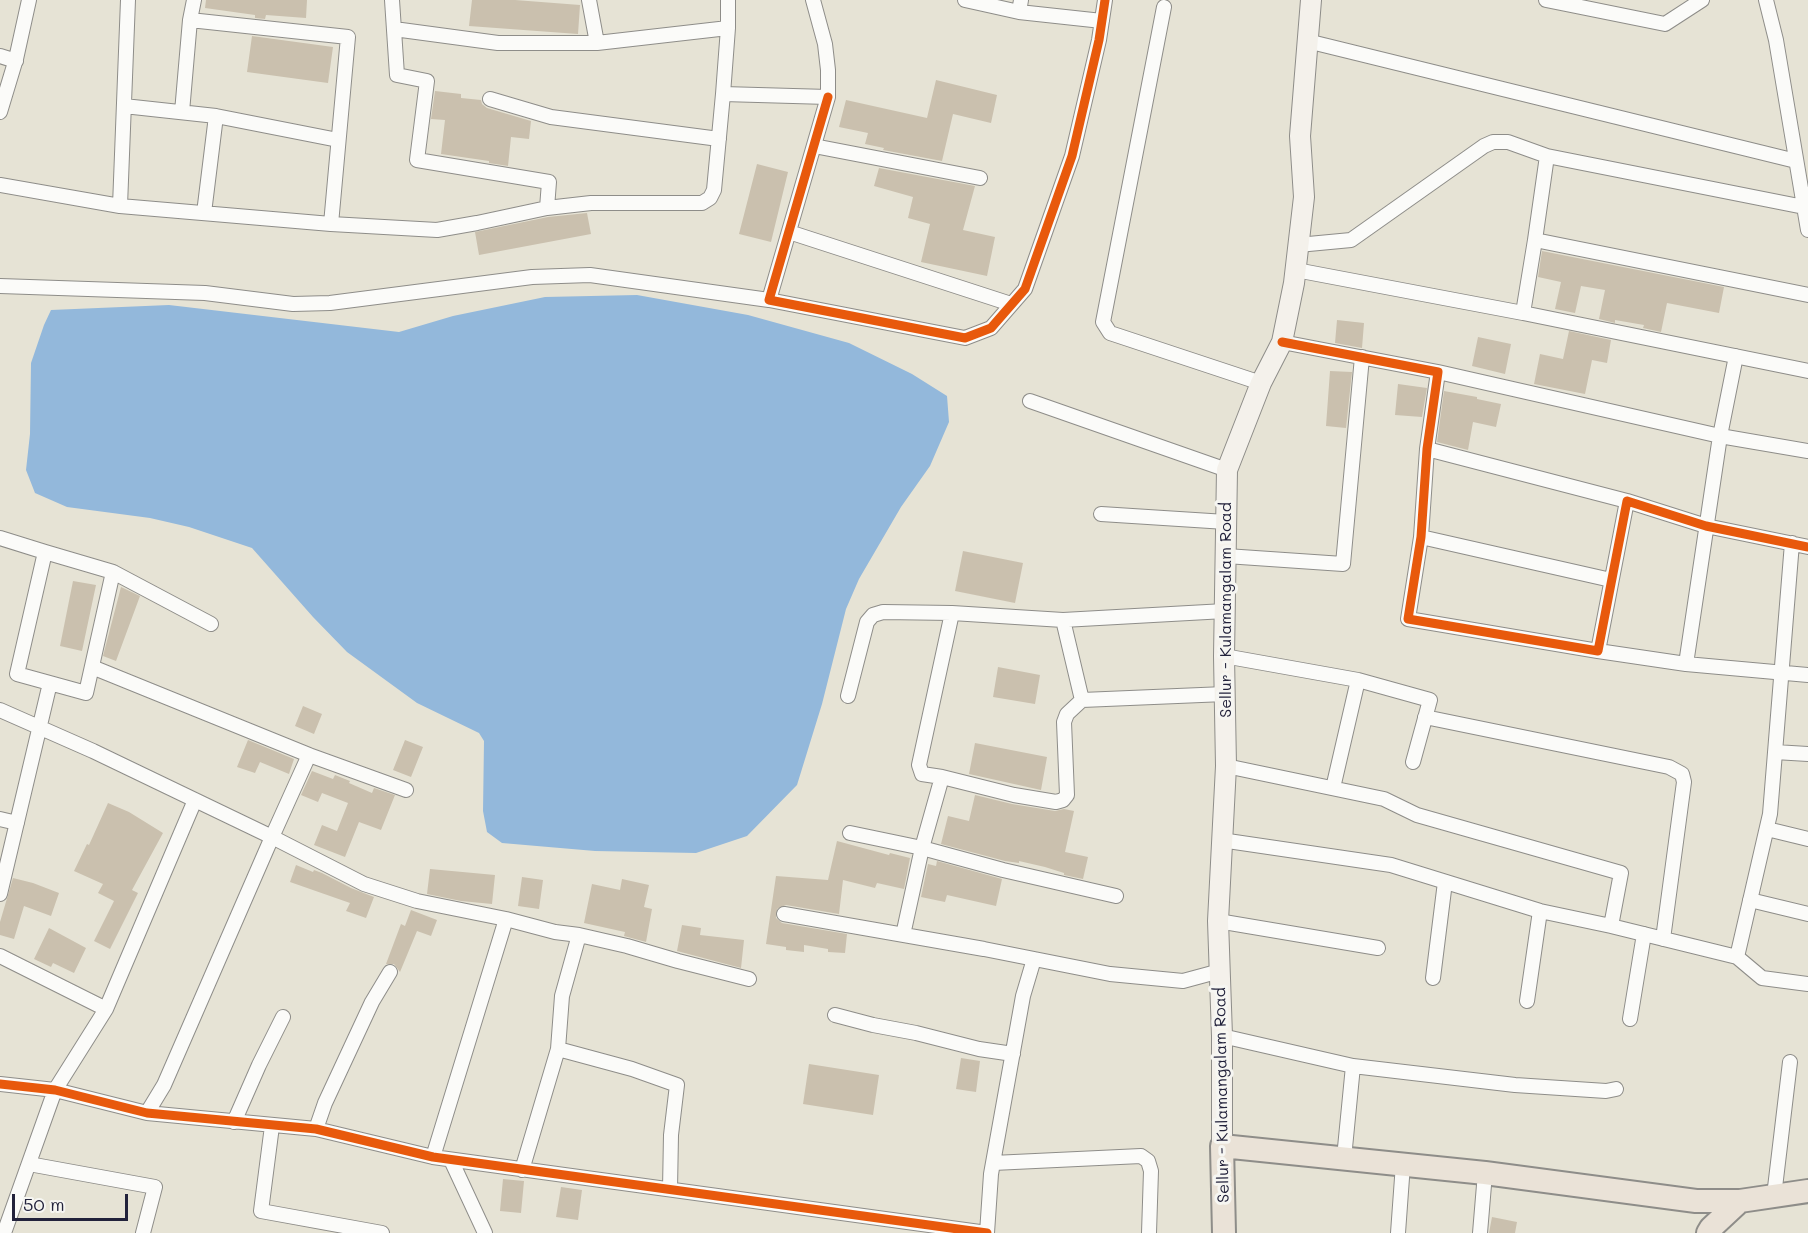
<!DOCTYPE html>
<html>
<head>
<meta charset="utf-8">
<style>
	body { margin:0 }
	#map { position:relative; width:1808px; height:1233px; overflow:hidden; background:#e6e3d5; font-family:Mali,sans-serif }
	canvas { display:block }
	.scale { position:absolute; left:12px; top:1194px; width:116px; height:27px; box-sizing:border-box; border:3px solid #22223b; border-top:0; padding-left:8px; font-size:18px; line-height:21px; white-space:nowrap; color:#22223b; -webkit-text-stroke:4px #f6f6f2; paint-order:stroke }
</style>
</head>
<body>
<div id="map">
<canvas width="1808" height="1233"></canvas>
<div class="scale">50 m</div>
</div>
<script>
const ctx = document.querySelector('canvas').getContext('2d');
ctx.lineJoin = 'round';
function paint(path, color) { ctx.fillStyle = color; ctx.fill(path, 'evenodd'); }
const poly = rows => new Path2D(rows.map(r => 'M' + r).join(''));
function strokePath(path, color, width, dash) { ctx.strokeStyle = color; ctx.lineWidth = width; ctx.lineCap = dash ? 'butt' : 'round'; ctx.setLineDash(dash || []); ctx.stroke(path); }
function write(font, color, halo, rows, align = 'center') {
  ctx.font = font + ' Mali,sans-serif'; ctx.lineWidth = 6; ctx.setLineDash([]); ctx.textBaseline = 'middle'; ctx.strokeStyle = halo; ctx.fillStyle = color; for (const [text, x, y, turn = 0] of rows) {
    ctx.save(); ctx.translate(x, y); ctx.rotate((+turn || 0) * Math.PI / 180); ctx.textAlign = isNaN(turn) ? turn : align; if (halo) ctx.strokeText(text, 0, 0); ctx.fillText(text, 0, 0); ctx.restore();
  }
}
const water = poly([
	[637,295,748,315,849,343,912,374,947,396,949,422,930,466,901,507,859,579,846,609,822,704,797,785,747,836,696,853,595,851,502,843,487,832,483,811,484,741,479,733,417,703,347,652,313,617,252,548,189,527,150,518,67,507,35,493,26,470,30,434,31,363,44,325,51,310,169,305,399,332,453,316,545,297]
]);
const building = poly([
	[206,0,307,0,306,18,266,15,265,19,255,18,255,15,205,8],
	[472,0,515,0,580,5,578,34,469,26],
	[252,36,333,47,328,83,247,72],
	[936,80,997,95,991,123,953,114,942,161,883,150,884,148,865,144,868,133,839,127,846,100,927,118],
	[435,91,461,94,461,98,481,100,482,104,487,108,531,121,529,139,511,137,508,166,489,163,489,161,441,154,445,120,431,119],
	[757,164,788,172,771,242,739,234],
	[879,168,975,186,963,230,995,237,987,276,921,262,930,224,908,218,913,197,874,186],
	[587,213,591,234,479,255,475,232,548,217],
	[1542,251,1724,287,1719,313,1667,303,1661,332,1643,328,1644,325,1615,320,1615,323,1599,319,1605,290,1581,286,1575,313,1555,309,1561,282,1538,277],
	[1337,320,1364,323,1362,348,1335,343],
	[1569,331,1611,340,1607,363,1592,360,1585,394,1534,384,1540,354,1563,359],
	[1478,337,1511,344,1505,374,1472,366],
	[1330,371,1352,372,1346,428,1326,426],
	[1398,384,1427,388,1422,417,1395,415],
	[1444,391,1477,397,1477,399,1501,404,1496,427,1473,422,1468,450,1437,442],
	[963,551,1023,563,1015,603,955,591],
	[73,581,96,585,82,651,60,646],
	[121,587,140,596,116,661,103,656],
	[998,667,1040,675,1035,704,993,697],
	[303,706,322,714,314,734,295,726],
	[248,740,294,759,289,774,260,762,255,773,237,767],
	[405,740,423,747,411,777,393,770],
	[975,743,1047,757,1041,790,969,774],
	[312,771,333,779,335,775,350,781,349,783,372,793,374,788,395,795,381,830,359,822,345,857,314,845,322,825,337,831,348,803,322,793,318,802,301,795],
	[975,795,1012,804,1055,811,1064,809,1074,811,1065,852,1088,857,1083,879,1064,875,1064,873,1045,867,1019,861,1019,863,1005,861,941,844,948,816,969,821],
	[108,803,129,812,163,833,132,890,138,893,110,949,94,941,114,901,98,893,103,884,74,871,87,844,89,845],
	[837,841,889,855,890,853,910,858,904,889,877,883,875,888,843,880,839,914,786,905,777,909,776,918,782,923,847,934,845,953,828,952,828,949,804,945,804,952,786,950,786,947,766,944,776,876,828,880],
	[937,861,1002,879,996,906,947,895,945,902,921,897,928,864,936,866],
	[296,865,313,872,314,870,322,873,351,888,374,897,366,918,346,911,350,903,290,882],
	[430,869,495,875,492,904,461,901,427,894],
	[522,877,543,880,539,909,518,906],
	[13,878,33,883,59,893,51,916,24,906,14,939,0,935,0,922],
	[622,879,649,885,644,907,652,909,646,942,624,936,625,932,584,923,592,884,620,890],
	[411,910,437,920,431,936,417,931,400,972,394,964,386,964,401,924,405,926],
	[682,925,701,928,700,935,744,940,741,968,677,951],
	[49,928,86,948,74,973,53,963,51,967,34,959],
	[961,1058,980,1061,976,1092,956,1089],
	[809,1064,879,1075,873,1115,803,1104],
	[503,1179,524,1181,521,1213,500,1211],
	[561,1187,582,1190,578,1220,556,1217],
	[1492,1217,1517,1222,1515,1233,1489,1233]
]);
const street = poly([
	[128,0,120,206,331,224,348,37,190,20,194,0],
	[392,0,397,75,427,81,417,160,549,182,547,208],
	[589,0,597,43],
	[728,0,728,28,723,94,828,97,828,70,825,44,813,0],
	[965,0,1019,12,1021,0],
	[1546,0,1665,24,1702,0],
	[1766,0,1776,40,1808,230],
	[1164,7,1103,322,1110,333,1261,383],
	[1019,12,1102,21],
	[394,29,498,43,597,43,728,28],
	[1307,41,1796,161],
	[0,56,16,61],
	[828,97,769,300,965,338,991,328,1025,289,1072,156,1099,40,1105,0],
	[490,99,551,117,719,139],
	[124,106,216,116,338,140],
	[0,112,16,59,29,0],
	[182,112,190,20],
	[814,146,980,178],
	[0,185,120,206],
	[204,213,216,116],
	[331,224,437,230,477,223,547,208,591,203,702,203,710,198,714,190,723,94],
	[789,232,1011,304],
	[1535,240,1547,156],
	[1298,245,1351,240,1484,146,1493,142,1508,142,1547,156,1804,207,1808,194],
	[1296,270,1523,313],
	[0,286,205,293,293,304,330,303,532,277,590,275,769,300],
	[1808,295,1535,240,1523,313,1808,371],
	[1282,342,1438,372,1427,449,1421,537,1408,619,1598,651,1627,501,1706,526,1808,547],
	[1438,372,1720,436,1808,451],
	[1030,401,1227,470],
	[1427,449,1627,501],
	[1101,514,1226,522],
	[1421,537,1611,580],
	[0,538,45,552,113,572,86,693,17,674,45,552],
	[1226,556,1343,564,1362,357],
	[113,572,211,624],
	[1063,620,1082,700,1225,694],
	[1598,651,1686,664,1808,675],
	[1224,656,1358,680,1430,700,1413,762],
	[1686,664,1720,436,1736,356],
	[92,667,309,755,406,790],
	[848,696,867,622,873,615,883,612,952,613,1063,620,1225,611],
	[0,710,93,751,272,837,164,1085,147,1113],
	[1425,717,1669,767,1682,774,1684,782,1663,939],
	[1775,752,1808,754],
	[309,755,272,837,364,884,417,901,506,919,433,1157],
	[1226,766,1384,799,1417,815,1621,873,1611,926,1737,957,1762,978,1808,984],
	[942,777,922,774,919,765,952,613],
	[1333,788,1358,680],
	[0,819,17,823],
	[1767,829,1808,839],
	[850,833,922,848,1003,870,1116,896],
	[1221,840,1391,865,1540,911,1611,926],
	[0,894,50,683],
	[1750,900,1808,914],
	[784,914,984,949,1110,974,1183,981,1220,971],
	[506,919,555,932,579,935,627,946,678,961,749,979],
	[1218,921,1378,948],
	[579,935,562,996,558,1049,632,1069,677,1085,671,1135,670,1189],
	[903,935,922,848,942,777,1014,795,1056,802,1063,800,1067,795,1064,722,1067,714,1082,700],
	[0,956,106,1009],
	[1737,957,1770,814,1792,543],
	[1433,978,1445,882],
	[1527,1001,1540,911],
	[835,1015,873,1025,916,1033,979,1049,1013,1054],
	[1630,1019,1644,934],
	[1222,1036,1353,1066],
	[0,1084,55,1090,147,1113,316,1129,433,1157,987,1233],
	[234,1122,259,1065,283,1017],
	[272,1126,261,1211,382,1233],
	[316,1129,325,1103,372,1002,390,972],
	[1344,1158,1353,1066,1515,1085,1606,1091,1616,1089],
	[451,1160,485,1233],
	[993,1163,1141,1156,1148,1161,1151,1171,1149,1233],
	[29,1164,155,1187,143,1233],
	[522,1170,558,1049],
	[1774,1196,1790,1062],
	[4,1233,55,1090,106,1009,195,800],
	[987,1233,991,1174,1023,996,1034,959],
	[1398,1233,1403,1164],
	[1480,1233,1485,1173]
]);
const secondary = poly([
	[1222,1146,1222,1036,1218,921,1226,766,1224,656,1227,470,1261,383,1282,342,1294,283,1304,197,1300,136,1311,0]
]);
const primary = poly([
	[1224,1233,1222,1146,1485,1173,1696,1201,1740,1201,1808,1191],
	[1708,1233,1711,1228,1740,1201]
]);
const cycleway = poly([
	[828,97,769,300,965,338,991,328,1025,289,1072,156,1099,40,1105,0],
	[1282,342,1438,372,1427,449,1421,537,1408,619,1598,651,1627,501,1706,526,1808,547],
	[0,1084,55,1090,147,1113,316,1129,433,1157,987,1233]
]);
const streetNames = [
	["Sellur - Kulamangalam Road",1226,610,-90],
	["Sellur - Kulamangalam Road",1222,1095,-91]
];
paint(water, '#93b8db');
paint(building, '#cac0ae');
strokePath(street, '#8e8d89', 16);
strokePath(secondary, '#8e8d89', 22);
strokePath(primary, '#8e8d89', 26);
strokePath(street, '#fbfbf9', 14);
strokePath(secondary, '#f4f1eb', 20);
strokePath(primary, '#eae2d7', 22);
strokePath(cycleway, '#e8590c', 9);
write('16px', '#22223b', '#f6f6f2', streetNames);
</script>
</body>
</html>
